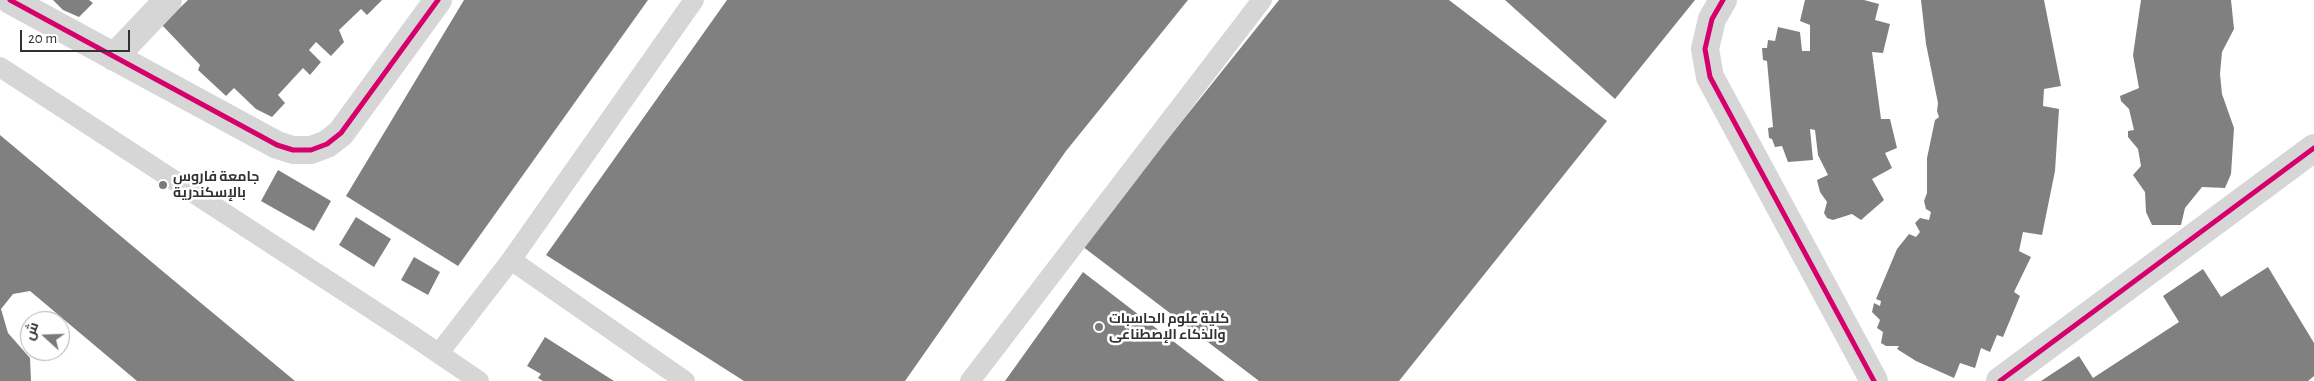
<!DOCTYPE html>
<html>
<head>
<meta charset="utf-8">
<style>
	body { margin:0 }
	#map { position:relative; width:2314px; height:381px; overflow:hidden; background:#fff; font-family:"Alegreya Sans",Cairo,sans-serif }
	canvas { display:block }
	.north { position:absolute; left:20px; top:311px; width:50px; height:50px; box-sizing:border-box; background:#fff; border:1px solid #adadad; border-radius:50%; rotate:290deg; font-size:14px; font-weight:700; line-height:20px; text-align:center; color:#323232 }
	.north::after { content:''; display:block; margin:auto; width:18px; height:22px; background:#7a7a7a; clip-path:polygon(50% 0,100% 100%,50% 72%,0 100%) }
	.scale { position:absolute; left:20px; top:30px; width:110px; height:22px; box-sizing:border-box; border:2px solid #323232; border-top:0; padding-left:6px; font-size:15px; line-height:18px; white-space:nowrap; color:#323232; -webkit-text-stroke:4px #fff; paint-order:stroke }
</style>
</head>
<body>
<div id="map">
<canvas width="2314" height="381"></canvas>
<div class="north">ش</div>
<div class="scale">20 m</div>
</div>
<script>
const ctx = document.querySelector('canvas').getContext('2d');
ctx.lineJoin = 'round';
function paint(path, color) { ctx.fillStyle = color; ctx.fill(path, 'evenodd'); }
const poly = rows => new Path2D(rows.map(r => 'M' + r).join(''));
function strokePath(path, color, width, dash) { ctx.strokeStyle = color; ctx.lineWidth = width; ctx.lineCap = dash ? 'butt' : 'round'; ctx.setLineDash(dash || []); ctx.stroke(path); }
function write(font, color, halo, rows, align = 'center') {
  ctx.font = font + ' "Alegreya Sans",Cairo,sans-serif'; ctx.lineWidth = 5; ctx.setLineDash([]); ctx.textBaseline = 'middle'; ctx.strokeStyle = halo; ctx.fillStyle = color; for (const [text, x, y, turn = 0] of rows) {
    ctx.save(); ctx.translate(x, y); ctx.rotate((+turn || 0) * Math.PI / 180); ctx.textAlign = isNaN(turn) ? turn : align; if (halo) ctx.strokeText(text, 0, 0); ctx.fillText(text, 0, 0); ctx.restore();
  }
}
const building = poly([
	[53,0,89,0,93,3,79,17,63,10],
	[188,0,382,0,367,15,361,9,339,30,344,42,331,56,316,42,309,50,321,62,310,75,303,68,278,95,285,103,272,117,256,109,234,88,226,96,198,70,200,65,162,25],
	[464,0,648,0,458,266,346,196],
	[727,0,1188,0,1066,151,905,381,744,381,546,255],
	[1279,0,1449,0,1607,121,1399,381,1259,381,1082,246],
	[1505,0,1695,0,1615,99],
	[1805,0,1864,0,1879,4,1875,20,1890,24,1883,53,1872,52,1881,119,1890,119,1897,148,1885,153,1892,168,1872,179,1884,200,1861,220,1852,214,1833,220,1827,218,1824,213,1827,202,1820,192,1817,180,1828,175,1818,155,1815,130,1810,129,1813,160,1788,162,1782,146,1775,147,1772,139,1769,138,1768,128,1773,127,1767,61,1763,60,1762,48,1767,48,1768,40,1775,41,1778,27,1800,32,1802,51,1810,51,1810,25,1800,21],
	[1921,0,2044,0,2061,86,2044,89,2043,106,2059,109,2055,171,2042,235,2023,232,2019,251,2031,257,2014,292,2020,296,2003,337,1997,335,1990,352,1981,348,1975,368,1960,363,1954,378,1916,361,1897,349,1899,346,1886,346,1881,343,1883,332,1877,328,1880,320,1872,312,1874,303,1880,306,1881,301,1876,299,1897,249,1909,234,1916,237,1920,232,1915,223,1920,218,1929,220,1931,212,1926,209,1924,201,1927,193,1927,158,1935,120,1939,117,1937,111,1938,103,1926,44],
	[2141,0,2231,0,2234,29,2222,52,2220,74,2222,94,2234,128,2231,174,2225,188,2202,187,2185,208,2181,225,2152,225,2146,212,2145,192,2133,175,2141,166,2138,149,2128,137,2128,131,2134,130,2129,109,2121,101,2120,96,2139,88,2133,55],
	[0,135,166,274,295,381,137,381,30,291,13,294,1,309,8,333,30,358,31,381,0,381],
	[278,170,331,201,314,231,261,201],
	[356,217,391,239,374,267,339,245],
	[414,257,440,272,428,295,401,280],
	[2268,267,2314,343,2314,376,2308,381,2041,381,2079,356,2093,378,2179,322,2163,296,2203,269,2221,297],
	[1083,272,1225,381,1005,381],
	[545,337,614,381,543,381,538,378,541,374,527,366]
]);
const service = poly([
	[0,67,413,336,479,381],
	[511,260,685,381],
	[439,353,511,260,694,0],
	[970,381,1262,0]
]);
const minor = poly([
	[10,0,277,145,293,150,311,150,327,144,341,133,438,0],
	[1723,0,1712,19,1705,49,1710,77,1874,381],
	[114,57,168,0],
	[2000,381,2314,148]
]);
const cycleway = poly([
	[10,0,277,145,293,150,311,150,327,144,341,133,438,0],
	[1723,0,1712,19,1705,49,1710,77,1874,381],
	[2000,381,2314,148]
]);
const markers = [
	[163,185,5,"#7a7a7a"],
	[1099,327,5,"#7a7a7a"]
];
const poiNames = [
	["جامعة فاروس",173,177],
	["بالإسكندرية",173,193],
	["كلية علوم الحاسبات",1109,319],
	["والذكاء الإصطناعى",1109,335]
];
paint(building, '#808080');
strokePath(service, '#d6d6d6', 20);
strokePath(minor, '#d6d6d6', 28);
strokePath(cycleway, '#d6006c', 5);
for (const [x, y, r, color] of markers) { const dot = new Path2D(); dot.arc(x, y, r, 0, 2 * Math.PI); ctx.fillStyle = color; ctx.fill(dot); strokePath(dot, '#fff', 2); }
write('bold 14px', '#323232', '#fff', poiNames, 'left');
</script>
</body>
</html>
